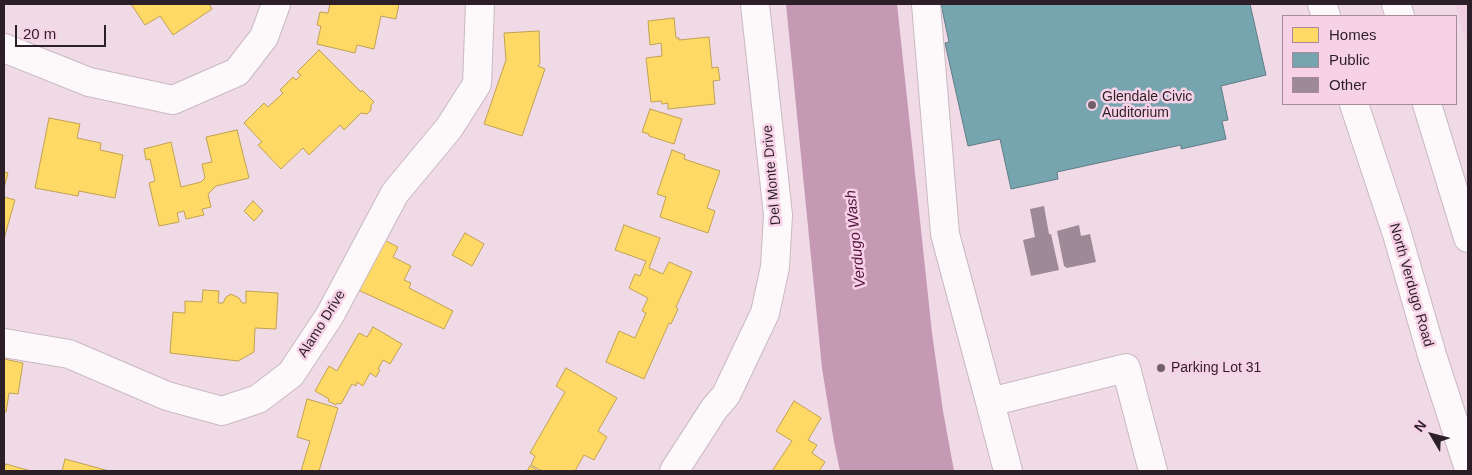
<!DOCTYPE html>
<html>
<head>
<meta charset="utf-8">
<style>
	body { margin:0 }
	#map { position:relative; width:1472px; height:475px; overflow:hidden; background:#efdae6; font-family:Helvetica,sans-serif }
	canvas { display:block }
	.frame { position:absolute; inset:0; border:5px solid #2d1f27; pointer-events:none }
	.legend { position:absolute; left:1282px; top:15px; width:175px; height:90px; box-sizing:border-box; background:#f7d2e7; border:1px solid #a68a9a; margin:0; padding:6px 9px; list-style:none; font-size:15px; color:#2d1f27 }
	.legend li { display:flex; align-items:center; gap:10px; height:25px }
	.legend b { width:25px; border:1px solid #a68a9a }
	.north { position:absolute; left:1407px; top:410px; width:50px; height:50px; -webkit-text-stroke:4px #f7d2e7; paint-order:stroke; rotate:307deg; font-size:14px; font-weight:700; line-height:20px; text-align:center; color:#2d1f27 }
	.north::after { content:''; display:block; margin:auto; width:18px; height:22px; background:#2d1f27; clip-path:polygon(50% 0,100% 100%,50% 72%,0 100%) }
	.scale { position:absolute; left:15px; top:25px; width:91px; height:22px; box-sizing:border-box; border:2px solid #2d1f27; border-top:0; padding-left:6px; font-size:15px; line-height:18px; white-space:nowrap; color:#2d1f27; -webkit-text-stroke:4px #f7d2e7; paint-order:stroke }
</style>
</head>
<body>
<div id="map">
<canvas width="1472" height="475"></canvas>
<div class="frame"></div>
<ul class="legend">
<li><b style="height:14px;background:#ffd966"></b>Homes</li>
<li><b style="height:14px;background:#76a5af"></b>Public</li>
<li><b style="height:14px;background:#9e8a96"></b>Other</li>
</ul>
<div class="north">N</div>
<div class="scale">20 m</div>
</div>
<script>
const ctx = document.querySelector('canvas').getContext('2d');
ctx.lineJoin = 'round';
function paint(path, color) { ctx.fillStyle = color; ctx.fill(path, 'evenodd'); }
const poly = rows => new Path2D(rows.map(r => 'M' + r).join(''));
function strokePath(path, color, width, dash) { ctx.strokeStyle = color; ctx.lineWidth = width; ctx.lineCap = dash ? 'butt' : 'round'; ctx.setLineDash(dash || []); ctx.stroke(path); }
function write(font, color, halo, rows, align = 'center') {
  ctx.font = font + ' Helvetica,sans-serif'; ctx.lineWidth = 5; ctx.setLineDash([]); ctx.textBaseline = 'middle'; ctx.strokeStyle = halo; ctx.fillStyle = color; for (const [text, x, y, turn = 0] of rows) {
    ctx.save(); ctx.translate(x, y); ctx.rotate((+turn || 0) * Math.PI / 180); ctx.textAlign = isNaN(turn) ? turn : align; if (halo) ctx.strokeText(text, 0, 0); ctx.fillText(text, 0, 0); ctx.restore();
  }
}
const built = poly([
	[1455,4,1468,4,1468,48]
]);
const water = poly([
	[786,4,897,4,932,333,943,411,954,471,840,471,834,442,822,368]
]);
const homes = poly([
	[131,4,209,4,212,9,173,35,160,16,145,25,131,4],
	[330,4,399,4,396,19,381,16,374,49,357,45,355,53,317,44,321,26,317,25,320,12,328,13,330,4],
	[674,18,676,38,679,38,679,40,709,37,712,68,718,67,720,80,713,81,715,104,668,109,668,103,662,104,661,101,651,102,646,58,662,56,661,43,650,45,648,21,674,18],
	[539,31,540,63,538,66,545,69,522,136,484,124,506,60,504,33,539,31],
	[319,50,361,92,362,90,374,102,371,105,371,110,367,114,361,113,344,130,340,125,309,155,303,148,281,169,258,145,262,142,244,123,264,103,268,107,283,93,280,90,293,77,296,80,301,75,297,72,319,50],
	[650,109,682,119,674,144,649,136,649,134,642,132,650,109],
	[49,118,80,124,77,138,101,143,100,150,123,155,115,198,79,191,78,196,35,188,49,118],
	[237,130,249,178,216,186,208,194,211,207,202,209,204,215,186,219,184,211,177,213,179,222,159,226,149,183,155,181,150,159,146,160,144,149,171,142,181,187,201,182,205,178,202,164,212,162,206,137,237,130],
	[672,150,685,155,684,159,720,171,707,208,715,211,708,233,660,217,666,197,657,194,672,150],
	[4,172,8,173,4,188,4,172],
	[4,197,15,200,4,239,4,197],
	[253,201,263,211,254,221,244,211,253,201],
	[624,225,660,238,649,268,663,274,669,262,692,272,676,307,678,309,671,324,669,323,644,379,606,362,619,331,635,338,646,313,642,311,648,298,629,288,635,274,640,276,646,261,615,250,624,225],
	[465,233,484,244,472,266,452,255,465,233],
	[382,239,398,247,393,257,411,266,404,280,411,283,409,288,453,311,444,329,358,290,382,239],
	[203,290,219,291,218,303,223,303,226,297,231,294,239,298,242,303,246,303,246,291,278,293,276,329,255,328,254,352,238,361,170,353,173,312,185,313,185,301,202,302,203,290],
	[373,327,402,344,390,364,383,360,378,369,380,370,376,377,370,373,363,386,357,382,356,386,352,384,341,404,337,403,336,405,328,401,329,399,315,391,329,366,337,371,359,333,367,337,373,327],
	[4,359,23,363,18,394,9,393,6,412,4,412,4,359],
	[566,368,617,398,598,431,607,437,594,460,584,455,575,471,542,471,531,465,535,456,530,453,565,392,556,386,566,368],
	[307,399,338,408,319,471,301,471,310,441,297,437,307,399],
	[794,401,821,418,808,440,817,445,812,453,825,462,819,471,772,471,792,441,776,431,794,401],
	[65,459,109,471,62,471,65,459],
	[6,464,31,471,4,471,4,466,5,466,6,464],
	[530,466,538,471,527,471,530,466]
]);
const public = poly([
	[941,4,1250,4,1266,75,1221,86,1228,120,1222,121,1226,139,1181,149,1181,145,1057,172,1058,179,1011,189,1000,139,968,146,945,43,949,42,941,4]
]);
const building = poly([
	[1044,206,1049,234,1051,234,1059,270,1031,276,1023,240,1035,237,1030,209],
	[1079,225,1081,236,1090,234,1096,262,1067,268,1064,266,1057,231]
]);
const minor = poly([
	[926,4,945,234,990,402],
	[4,48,89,82,173,100,237,72,264,37,276,4],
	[4,343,69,354,167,396,222,411,258,399,291,374,330,315,395,193,449,128,477,84,480,4],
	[674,471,714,409,726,395,765,313,775,267,778,215,755,4],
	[1008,471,990,402,1126,368,1153,471]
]);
const major = poly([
	[1322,4,1326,16],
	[1396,4,1400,16],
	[1354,104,1397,234,1432,355,1468,466],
	[1427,104,1468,238]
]);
const markers = [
	[1092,105,5,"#71606a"],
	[1161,368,5,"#71606a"]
];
const poiNames = [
	["Glendale Civic",1102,97],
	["Auditorium",1102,113],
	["Parking Lot 31",1171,368]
];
const streetNames = [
	["Del Monte Drive",772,175,-95],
	["North Verdugo Road",1411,285,74],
	["Alamo Drive",322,324,-58]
];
const waterNames = [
	["Verdugo Wash",856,239,-96]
];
paint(built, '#f1d0e3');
paint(water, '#c598b3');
paint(homes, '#ffd966');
strokePath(homes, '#c0a153', 1);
paint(public, '#76a5af');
strokePath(public, '#607d86', 1);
paint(building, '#9e8a96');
strokePath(minor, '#c9b9c2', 30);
strokePath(major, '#c9b9c2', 30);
strokePath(minor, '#fdf9fb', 28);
strokePath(major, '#fdf9fb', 28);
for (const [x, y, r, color] of markers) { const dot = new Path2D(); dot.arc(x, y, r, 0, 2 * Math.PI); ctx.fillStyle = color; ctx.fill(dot); strokePath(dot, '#f7d2e7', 2); }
write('14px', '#2d1f27', '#f7d2e7', poiNames, 'left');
write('14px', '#2d1f27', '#f7d2e7', streetNames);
write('italic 15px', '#530f3f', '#f7d2e7', waterNames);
</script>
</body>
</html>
